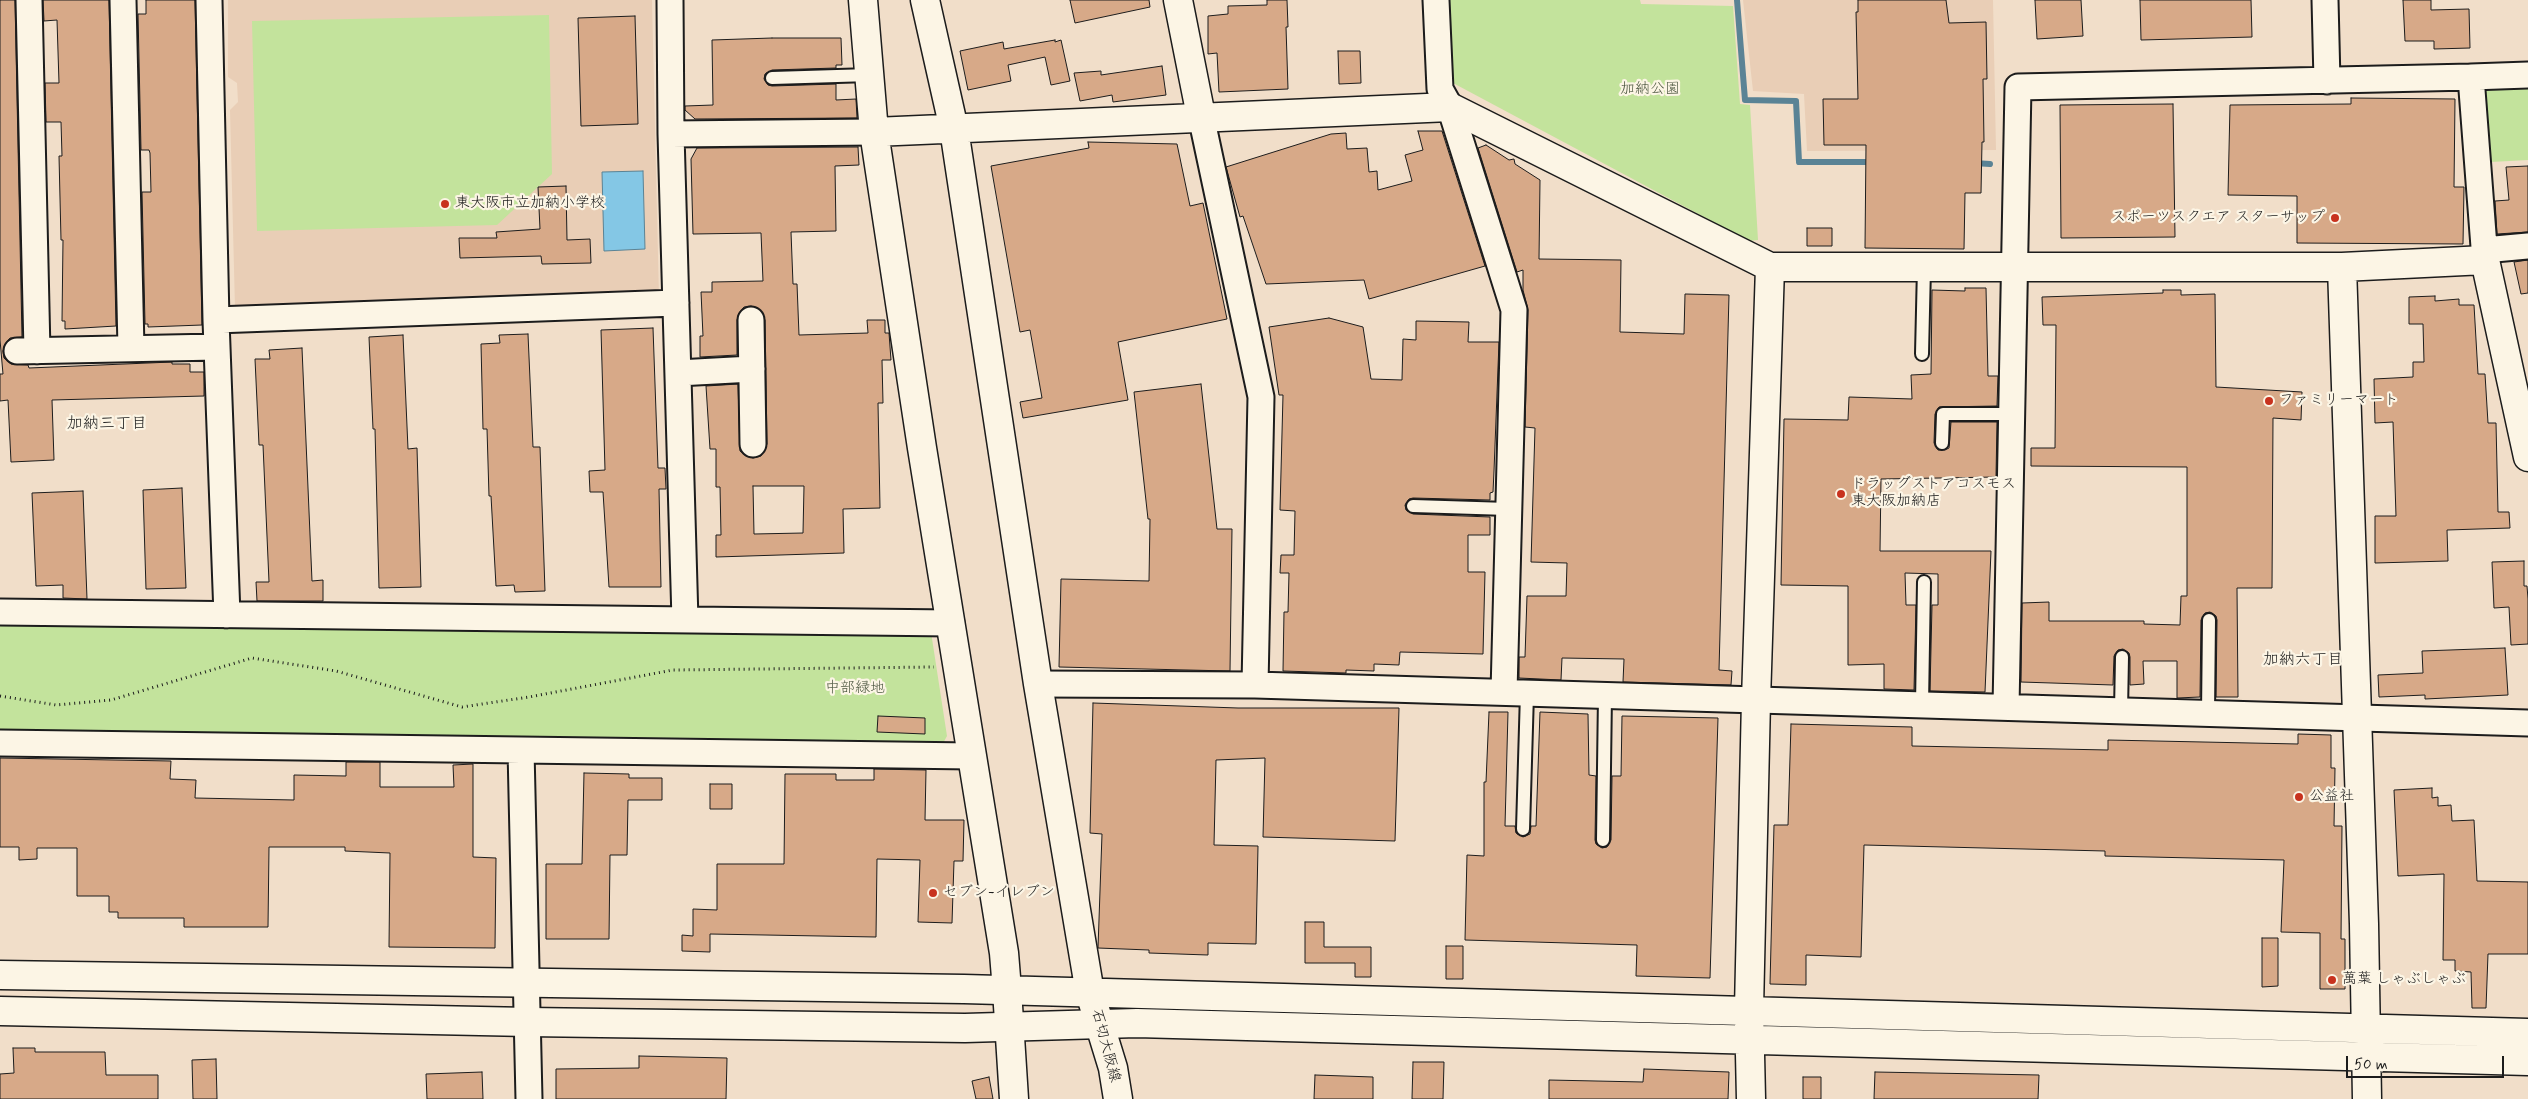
<!DOCTYPE html>
<html>
<head>
<meta charset="utf-8">
<style>
	body { margin:0 }
	#map { position:relative; width:2528px; height:1099px; overflow:hidden; background:#f1dec9; font-family:Mynerve,sans-serif }
	canvas { display:block }
	.scale { position:absolute; left:2346px; top:1056px; width:158px; height:22px; box-sizing:border-box; border:2px solid #1c1c1c; border-top:0; padding-left:6px; font-size:15px; line-height:18px; white-space:nowrap; color:#1c1c1c; -webkit-text-stroke:4px #fcf5e5; paint-order:stroke }
</style>
</head>
<body>
<div id="map">
<canvas width="2528" height="1099"></canvas>
<div class="scale">50 m</div>
</div>
<script>
const ctx = document.querySelector('canvas').getContext('2d');
ctx.lineJoin = 'round';
function paint(path, color) { ctx.fillStyle = color; ctx.fill(path, 'evenodd'); }
const poly = rows => new Path2D(rows.map(r => 'M' + r).join(''));
function strokePath(path, color, width, dash) { ctx.strokeStyle = color; ctx.lineWidth = width; ctx.lineCap = dash ? 'butt' : 'round'; ctx.setLineDash(dash || []); ctx.stroke(path); }
function write(font, color, halo, rows, align = 'center') {
  ctx.font = font + ' Mynerve,"Klee One",sans-serif'; ctx.lineWidth = 4.5; ctx.setLineDash([]); ctx.textBaseline = 'middle'; ctx.strokeStyle = halo; ctx.fillStyle = color; for (const [text, x, y, turn = 0] of rows) {
    ctx.save(); ctx.translate(x, y); ctx.rotate((+turn || 0) * Math.PI / 180); ctx.textAlign = isNaN(turn) ? turn : align; if (halo) ctx.strokeText(text, 0, 0); ctx.fillText(text, 0, 0); ctx.restore();
  }
}
const built = poly([
	[228,0,652,0,659,297,235,308,230,110,238,102,237,83,228,77],
	[1743,0,1993,0,1996,150,1807,151,1804,94,1753,91]
]);
const green = poly([
	[1449,0,1640,0,1641,4,1733,6,1740,104,1750,105,1758,240,1749,241,1453,83],
	[549,15,552,174,497,225,257,231,252,21],
	[2528,81,2528,160,2491,162,2486,92,2492,82],
	[0,623,931,632,947,736,941,747,0,734]
]);
const water = poly([
	[643,171,645,249,604,251,602,172,643,171]
]);
const stream = poly([
	[1737,0,1745,100,1796,101,1799,162,1874,162],
	[1974,163,1990,164]
]);
const building = poly([
	[0,0,15,0,22,337,10,338,5,344,3,351,4,358,11,364,28,365,29,368,172,362,172,364,190,364,190,372,204,372,204,396,52,400,54,460,11,462,8,400,0,401,0,374,3,374,0,340,0,0],
	[43,0,109,0,116,326,65,329,65,321,62,321,63,240,61,240,59,156,62,156,61,122,46,122,45,83,59,83,57,20,44,21,43,0],
	[146,0,195,0,202,325,148,327,148,324,145,324,142,192,151,192,150,153,149,150,141,150,138,14,146,14,146,0],
	[1070,0,1149,0,1150,7,1075,23,1070,0],
	[1267,0,1287,0,1288,27,1286,27,1288,89,1219,92,1217,53,1208,54,1208,16,1228,14,1228,6,1267,5,1267,0],
	[1858,0,1946,0,1949,23,1986,22,1987,79,1983,79,1984,142,1982,142,1981,193,1965,193,1964,249,1865,248,1866,145,1824,145,1823,99,1858,99,1856,12,1858,12,1858,0],
	[2035,0,2081,0,2083,36,2037,39,2035,0],
	[2140,0,2251,0,2252,37,2141,40,2140,0],
	[2403,0,2431,0,2431,10,2469,9,2470,48,2434,49,2434,41,2405,41,2403,0],
	[635,16,638,124,581,126,578,18,635,16],
	[772,38,841,38,842,65,836,65,836,68,772,70,765,74,764,79,768,85,772,86,836,84,836,100,856,99,857,118,695,119,685,110,685,106,713,105,712,40,772,38],
	[1055,40,1055,42,1061,40,1070,81,1051,85,1045,57,1008,65,1011,81,968,90,960,51,1003,42,1004,49,1055,40],
	[1338,51,1360,51,1361,83,1339,84,1338,51],
	[1162,66,1166,95,1113,102,1112,95,1080,101,1074,73,1101,71,1101,75,1162,66],
	[2351,98,2455,99,2454,187,2464,187,2463,244,2297,243,2297,196,2228,195,2230,105,2351,104,2351,98],
	[2173,104,2175,237,2061,238,2060,105,2173,104],
	[1418,131,1442,131,1485,266,1369,299,1364,280,1266,284,1243,216,1240,217,1226,167,1331,134,1346,133,1347,149,1367,148,1369,172,1377,171,1378,190,1412,181,1405,155,1423,150,1418,131],
	[1088,142,1177,144,1190,206,1203,203,1227,319,1118,342,1128,400,1023,418,1020,402,1042,398,1030,330,1020,332,991,166,1089,148,1088,142],
	[1486,145,1509,160,1514,159,1515,164,1540,180,1539,259,1621,260,1620,332,1684,334,1685,294,1729,295,1719,670,1732,671,1731,685,1623,682,1624,659,1562,658,1561,680,1519,678,1519,657,1525,657,1527,596,1566,596,1567,563,1531,562,1535,428,1525,427,1528,310,1523,290,1523,270,1517,272,1478,148,1486,145],
	[858,147,859,165,835,166,836,231,791,232,793,284,797,284,799,335,868,333,867,320,885,320,885,333,889,333,891,360,882,360,883,403,878,403,880,508,843,509,844,553,716,557,716,535,721,535,720,487,716,487,716,449,710,449,706,386,738,384,740,451,746,456,753,458,761,456,767,444,765,320,758,308,751,306,744,307,739,313,737,320,737,355,700,357,700,336,703,336,701,292,712,292,712,282,763,281,761,233,693,234,691,159,697,148,858,147],
	[753,486,804,486,803,533,754,534,753,486],
	[2528,166,2528,232,2497,234,2495,201,2509,200,2506,167,2528,166],
	[566,186,567,240,590,239,591,263,542,264,541,256,460,258,459,238,497,238,496,232,540,229,538,187,566,186],
	[1807,228,1832,228,1832,246,1807,246,1807,228],
	[2528,260,2528,293,2521,294,2514,262,2528,260],
	[1965,288,1986,288,1988,376,1998,376,1997,406,1939,407,1935,414,1934,443,1938,450,1945,450,1949,448,1951,422,1997,422,1996,477,1881,479,1880,551,1991,551,1985,692,1930,691,1932,605,1938,605,1938,574,1905,573,1906,605,1916,605,1914,690,1884,689,1884,664,1848,665,1848,586,1781,585,1784,419,1848,420,1849,397,1912,399,1911,375,1931,374,1932,290,1965,291,1965,288],
	[2163,290,2181,290,2181,295,2215,294,2216,387,2302,392,2301,420,2273,418,2272,588,2237,588,2238,697,2216,697,2217,620,2216,616,2210,612,2205,613,2201,620,2200,697,2177,698,2177,661,2143,661,2144,684,2130,685,2130,657,2129,653,2123,649,2118,650,2114,656,2113,685,2021,682,2022,603,2049,602,2049,621,2144,621,2144,624,2180,625,2181,596,2187,596,2187,467,2031,466,2031,448,2055,448,2056,325,2043,325,2042,297,2163,293,2163,290],
	[2435,296,2435,301,2459,299,2459,305,2474,305,2478,374,2485,374,2488,423,2496,423,2498,512,2509,512,2510,528,2447,530,2448,561,2375,563,2375,516,2396,516,2393,422,2375,423,2374,379,2413,377,2413,362,2424,362,2423,324,2409,324,2409,297,2435,296],
	[1329,318,1363,327,1371,379,1402,380,1403,339,1416,340,1416,321,1469,322,1468,342,1499,342,1494,471,1493,492,1490,493,1490,500,1413,498,1409,499,1405,505,1406,510,1413,514,1490,517,1490,535,1468,535,1468,572,1485,572,1483,654,1400,652,1399,665,1374,664,1374,671,1346,670,1346,673,1283,671,1284,612,1288,612,1289,573,1280,573,1281,555,1294,555,1295,511,1280,510,1283,395,1279,395,1269,327,1329,318],
	[653,328,658,468,665,468,666,489,659,489,661,587,609,587,603,492,590,492,589,471,605,470,601,330,653,328],
	[528,334,533,447,540,447,545,591,515,592,514,585,496,586,491,496,489,496,487,429,483,429,481,344,500,343,499,335,528,334],
	[403,335,408,449,417,448,421,587,379,588,375,429,373,429,369,337,403,335],
	[302,348,312,581,323,580,323,601,257,601,256,582,269,582,263,445,259,445,255,359,270,359,269,350,302,348],
	[1201,384,1217,529,1232,529,1230,671,1059,667,1061,579,1149,581,1150,519,1148,519,1134,392,1201,384],
	[182,488,186,588,146,589,143,490,182,488],
	[83,491,87,599,63,598,63,585,36,586,32,493,83,491],
	[2524,561,2524,586,2527,586,2528,599,2528,644,2511,645,2509,607,2494,608,2492,562,2524,561],
	[2505,648,2508,695,2425,699,2425,695,2379,697,2378,675,2423,673,2422,651,2505,648],
	[1093,703,1238,708,1399,708,1395,841,1263,837,1265,758,1216,760,1214,845,1258,846,1256,944,1208,943,1208,955,1149,953,1149,950,1098,948,1102,834,1090,833,1093,703],
	[1489,712,1508,712,1505,826,1515,826,1516,833,1523,837,1530,834,1531,826,1536,826,1540,712,1588,714,1589,775,1596,776,1595,840,1596,844,1602,848,1607,847,1611,840,1612,776,1621,776,1622,716,1718,718,1710,978,1636,976,1637,945,1465,940,1467,855,1484,856,1484,782,1486,782,1489,712],
	[878,716,925,718,925,734,877,732,878,716],
	[1791,724,1912,727,1912,746,2108,750,2108,740,2298,744,2298,734,2331,735,2331,768,2335,768,2334,826,2342,826,2341,939,2345,939,2345,989,2320,989,2320,933,2281,932,2284,860,2105,856,2105,851,1864,845,1861,957,1806,955,1806,985,1770,984,1774,825,1788,825,1791,724],
	[0,758,171,761,170,779,196,780,195,798,294,800,294,775,346,776,346,762,380,762,380,787,454,787,453,765,473,764,473,857,496,858,495,948,389,947,390,853,345,851,345,847,269,847,268,927,184,927,184,918,118,918,118,912,109,912,109,896,77,896,77,848,37,848,37,859,19,860,19,847,0,847,0,758],
	[874,769,926,770,925,820,964,820,963,861,954,861,952,923,918,922,920,860,877,859,876,937,710,934,710,952,682,951,682,935,693,936,693,909,717,910,717,864,784,864,785,774,836,774,836,780,874,780,874,769],
	[584,773,629,774,629,778,662,778,662,800,628,800,627,855,610,855,609,939,546,939,546,864,582,864,584,773],
	[710,784,732,784,732,809,710,809,710,784],
	[2432,788,2432,798,2438,797,2438,806,2451,805,2452,821,2474,820,2477,881,2528,882,2528,954,2488,954,2486,1008,2472,1008,2471,972,2455,971,2455,960,2443,960,2444,874,2398,876,2394,790,2432,788],
	[1305,922,1324,922,1324,947,1371,947,1371,977,1355,977,1355,963,1305,963,1305,922],
	[2262,938,2278,938,2278,986,2262,987,2262,938],
	[1446,946,1463,946,1463,979,1446,979,1446,946],
	[13,1048,35,1048,35,1052,105,1052,106,1075,158,1075,158,1099,0,1099,0,1074,14,1073,13,1048],
	[639,1056,727,1058,726,1099,556,1099,556,1069,639,1068,639,1056],
	[216,1059,217,1099,193,1099,192,1060,216,1059],
	[1413,1062,1444,1062,1443,1099,1412,1099,1413,1062],
	[1644,1069,1729,1072,1728,1099,1549,1099,1549,1080,1643,1082,1644,1069],
	[482,1072,483,1099,427,1099,426,1074,482,1072],
	[1875,1072,2039,1075,2038,1099,1874,1099,1875,1072],
	[1315,1075,1373,1077,1373,1099,1314,1099,1315,1075],
	[989,1077,993,1099,976,1099,972,1081,989,1077],
	[1803,1077,1821,1077,1821,1099,1803,1099,1803,1077]
]);
const path = poly([
	[0,696,56,705,111,700,252,658,336,671,462,707,529,697,673,670,934,667]
]);
const service = poly([
	[772,78,870,75],
	[1922,354,1924,267],
	[1942,443,1943,414,2012,414],
	[1413,506,1508,509],
	[1922,705,1924,582],
	[2121,711,2122,657],
	[2208,713,2209,620],
	[1523,829,1527,693],
	[1603,840,1605,695]
]);
const minor = poly([
	[29,0,37,351],
	[123,0,131,348],
	[209,0,216,320,227,615],
	[670,0,671,134,685,620],
	[1436,0,1440,89,1450,107,1514,310,1504,692],
	[2325,0,2327,81],
	[2471,77,2528,75],
	[1201,116,1261,397,1255,685],
	[671,134,874,132],
	[2484,250,2528,246],
	[216,320,676,303],
	[751,320,753,444],
	[17,351,217,347],
	[678,373,752,369],
	[0,612,951,623],
	[1038,684,1255,685,2528,723],
	[2006,707,2018,87,2471,77,2485,260],
	[0,743,521,750,529,1099],
	[521,750,972,756]
]);
const tertiary = poly([
	[863,0,874,132,922,448,1004,953,1007,990],
	[925,0,954,129,1038,684,1090,993],
	[1178,0,1201,116],
	[874,132,1450,107,1770,267,1756,700,1749,1009,1751,1099],
	[1770,267,2342,267,2364,924,2367,1099],
	[2342,267,2485,260,2528,457],
	[0,975,964,989,2528,1033],
	[0,1011,528,1022,965,1028,1137,1023,2528,1061]
]);
const secondary = poly([
	[1007,990,1014,1099],
	[1090,993,1113,1068,1118,1099]
]);
const markers = [
	[445,204,5,"#c8321e"],
	[2335,218,5,"#c8321e"],
	[2269,401,5,"#c8321e"],
	[1841,494,5,"#c8321e"],
	[2299,797,5,"#c8321e"],
	[933,893,5,"#c8321e"],
	[2332,980,5,"#c8321e"]
];
const parkNames = [
	["加納公園",1650,90],
	["中部緑地",855,689]
];
const poiNames = [
	["東大阪市立加納小学校",455,204],
	["スポーツスクエア スターサップ",2325,218,"right"],
	["ファミリーマート",2279,401],
	["ドラッグストアコスモス",1851,485],
	["東大阪加納店",1851,502],
	["公益社",2309,797],
	["セブン-イレブン",943,893],
	["萬葉 しゃぶしゃぶ",2342,980]
];
const streetNames = [
	["石切大阪線",1105,1046,75]
];
const neighbourhoodNames = [
	["加納三丁目",107,425],
	["加納六丁目",2303,661]
];
paint(built, '#e9ceb6');
paint(green, '#c3e39c');
paint(water, '#84c7e5');
strokePath(water, '#5a8395', 1);
strokePath(stream, '#5a8395', 6);
paint(building, '#d7a988');
strokePath(building, '#1c1c1c', 1);
strokePath(service, '#1c1c1c', 16);
strokePath(minor, '#1c1c1c', 29);
strokePath(tertiary, '#1c1c1c', 31);
strokePath(secondary, '#1c1c1c', 31);
strokePath(path, '#1c1c1c', 3, [1, 4]);
strokePath(service, '#fcf5e5', 12);
strokePath(minor, '#fcf5e5', 25);
strokePath(tertiary, '#fcf5e5', 28);
strokePath(secondary, '#fcf5e5', 28);
for (const [x, y, r, color] of markers) { const dot = new Path2D(); dot.arc(x, y, r, 0, 2 * Math.PI); ctx.fillStyle = color; ctx.fill(dot); strokePath(dot, '#fcf5e5', 2); }
write('15px', '#4e5842', '#fcf5e5', parkNames);
write('15px', '#1c1c1c', '#fcf5e5', poiNames, 'left');
write('15px', '#1c1c1c', '#fcf5e5', streetNames);
write('16px', '#1c1c1c', '#fcf5e5', neighbourhoodNames);
</script>
</body>
</html>
